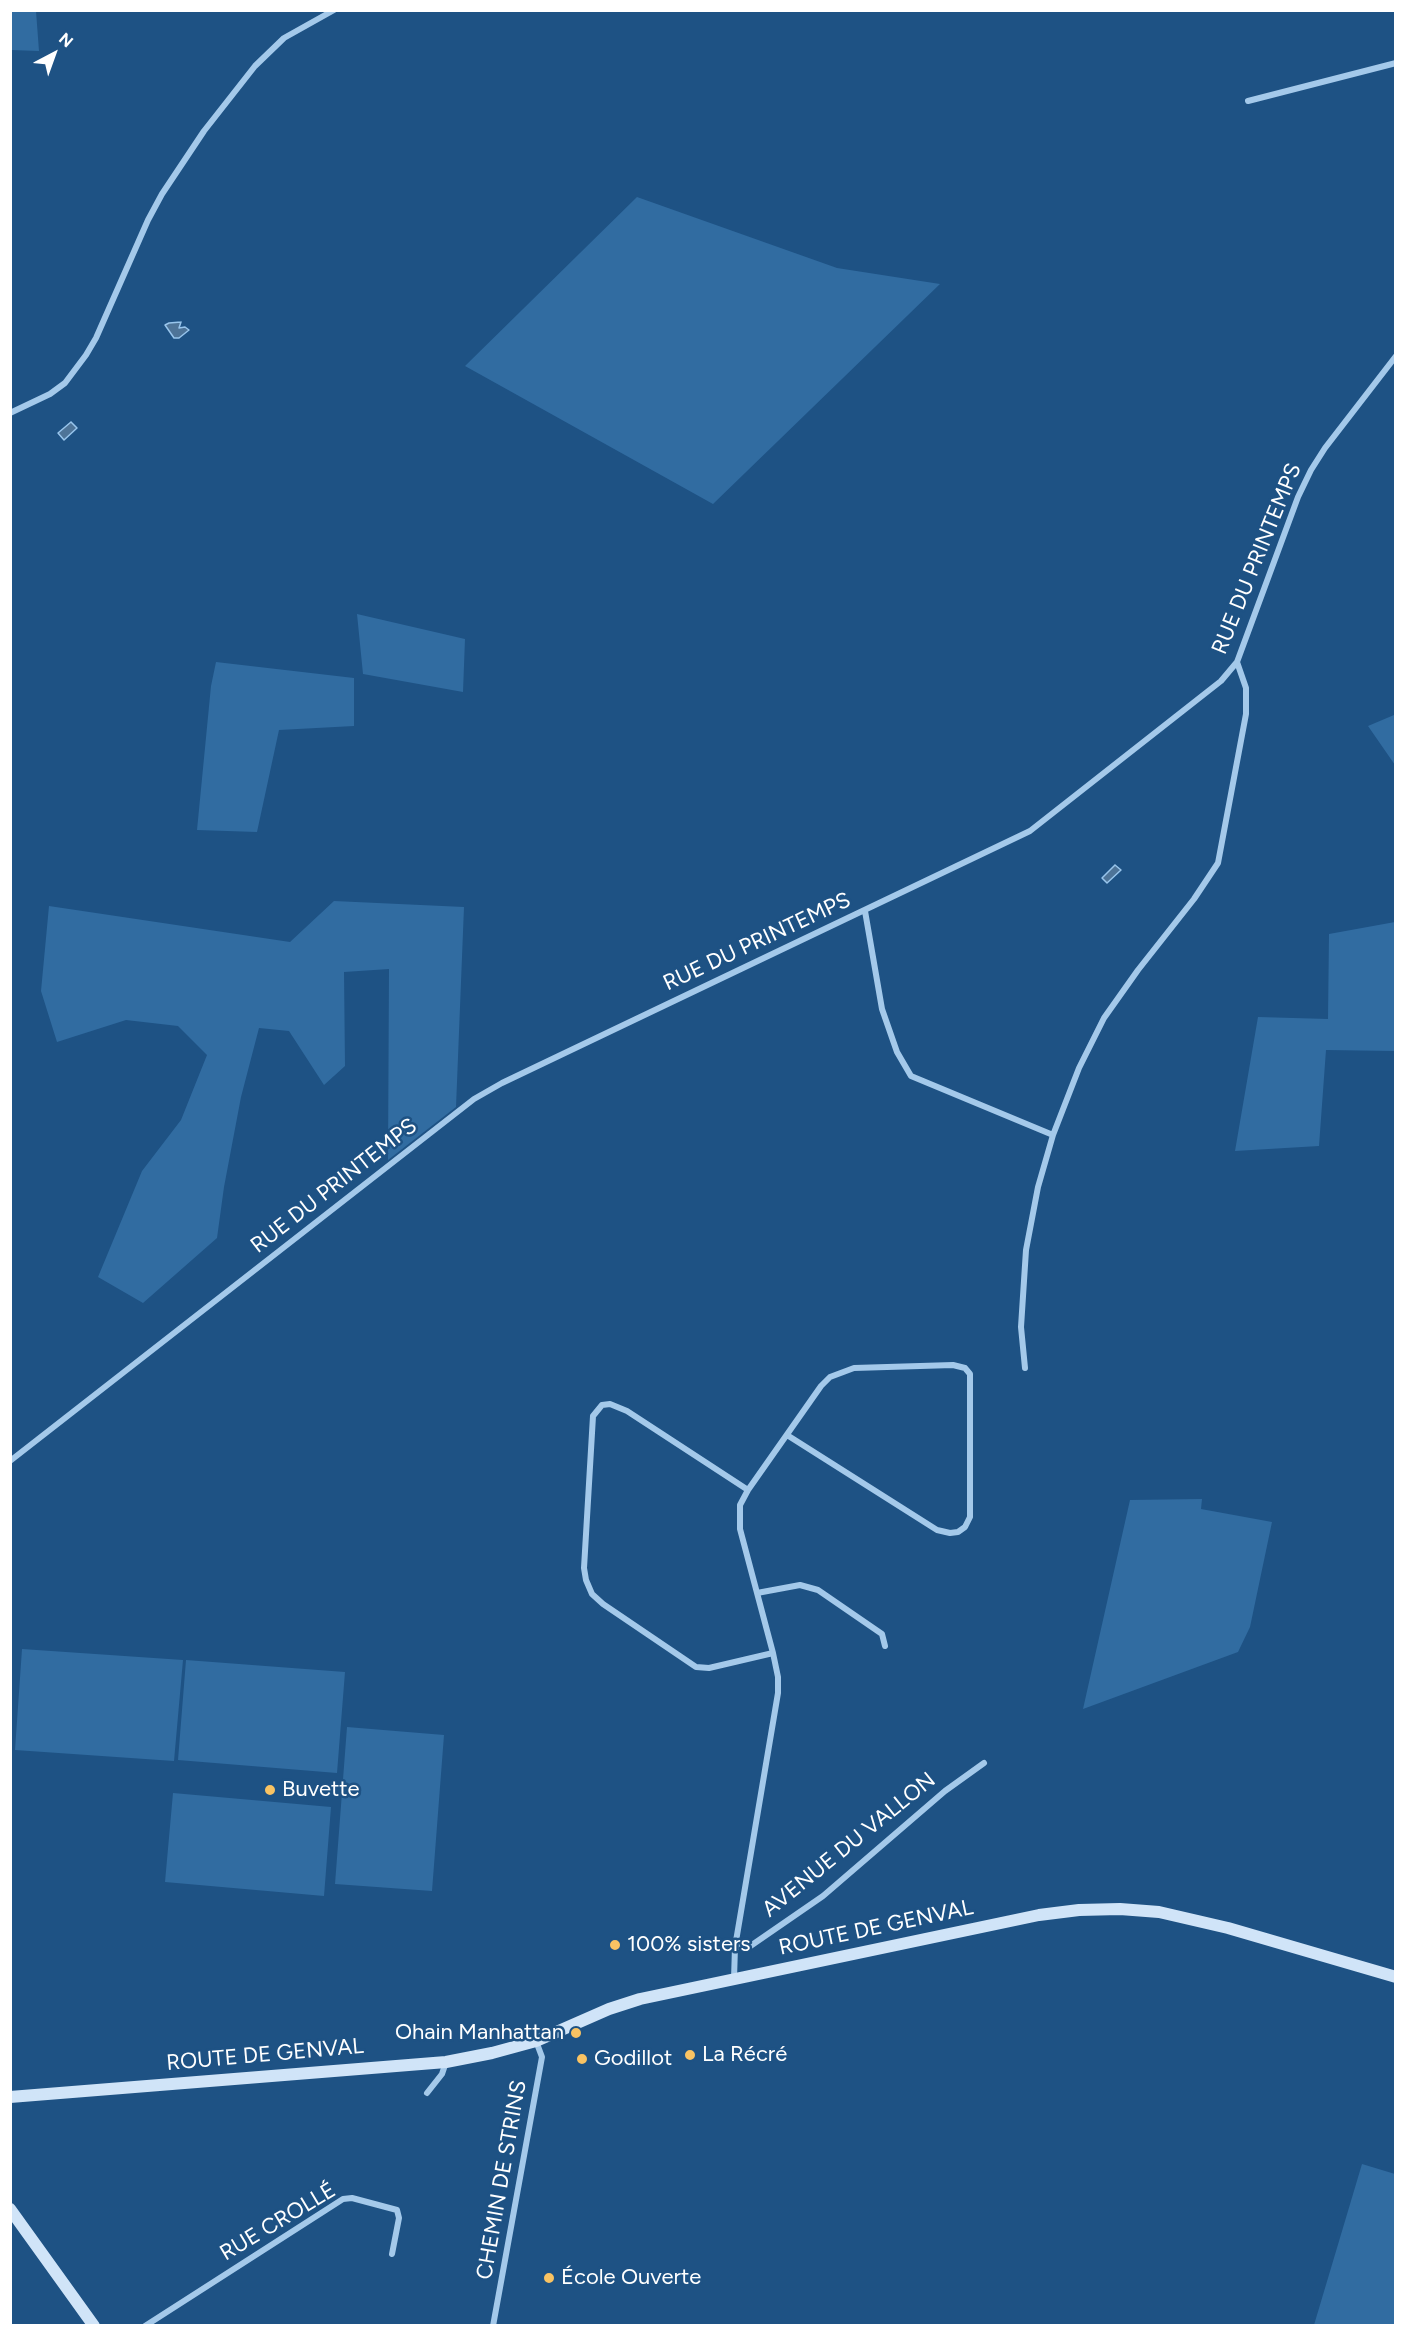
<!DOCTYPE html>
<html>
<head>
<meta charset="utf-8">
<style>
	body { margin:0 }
	#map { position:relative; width:1406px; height:2336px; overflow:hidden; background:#1e5284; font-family:Figtree,sans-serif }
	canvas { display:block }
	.frame { position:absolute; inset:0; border:12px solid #fff; pointer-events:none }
	.north { position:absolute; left:24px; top:24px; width:60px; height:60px; -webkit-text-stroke:4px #1e5284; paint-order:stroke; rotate:41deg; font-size:16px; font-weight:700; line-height:24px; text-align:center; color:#fff }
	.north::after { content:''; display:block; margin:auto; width:21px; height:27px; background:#fff; clip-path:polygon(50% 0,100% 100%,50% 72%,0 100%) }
</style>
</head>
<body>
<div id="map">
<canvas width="1406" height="2336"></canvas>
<div class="frame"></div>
<div class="north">N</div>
</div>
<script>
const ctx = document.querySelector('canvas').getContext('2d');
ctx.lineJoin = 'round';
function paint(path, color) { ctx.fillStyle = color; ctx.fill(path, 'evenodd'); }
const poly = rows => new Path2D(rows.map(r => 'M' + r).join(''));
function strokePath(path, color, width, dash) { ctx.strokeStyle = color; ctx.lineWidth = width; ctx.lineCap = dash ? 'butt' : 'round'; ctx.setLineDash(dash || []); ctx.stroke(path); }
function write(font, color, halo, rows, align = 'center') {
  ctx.font = font + ' Figtree,sans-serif'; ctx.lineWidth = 5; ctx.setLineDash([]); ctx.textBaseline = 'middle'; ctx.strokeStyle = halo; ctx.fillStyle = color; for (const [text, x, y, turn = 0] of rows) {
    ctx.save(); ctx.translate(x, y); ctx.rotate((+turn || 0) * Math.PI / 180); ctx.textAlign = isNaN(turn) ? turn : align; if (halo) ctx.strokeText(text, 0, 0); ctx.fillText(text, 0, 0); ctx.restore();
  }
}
const green = poly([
	[11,10,36,11,39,51,11,50],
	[637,197,837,268,940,284,713,504,465,366],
	[357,614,465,639,463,692,363,674],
	[216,662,354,678,354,726,279,730,257,832,197,830,211,686],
	[1395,710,1395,765,1368,726,1394,715],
	[334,901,464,907,456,1107,388,1160,389,969,344,972,345,1066,324,1085,289,1031,259,1028,241,1097,224,1187,217,1238,143,1303,98,1277,142,1171,181,1120,207,1055,178,1026,126,1020,57,1042,41,991,49,906,290,942],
	[1395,922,1395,1051,1326,1050,1319,1146,1235,1151,1258,1017,1328,1019,1329,934],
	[1202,1499,1201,1509,1272,1522,1250,1627,1238,1652,1083,1709,1130,1500],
	[22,1649,183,1660,174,1761,15,1750],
	[186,1660,345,1672,337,1773,178,1760],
	[347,1727,444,1735,432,1891,335,1884],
	[173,1793,331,1807,324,1896,165,1882],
	[1362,2164,1395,2174,1395,2325,1314,2325]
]);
const water = poly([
	[181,322,179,328,185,327,189,330,179,338,174,338,165,325,169,323,181,322],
	[71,422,77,428,64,440,58,433,71,422],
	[1115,865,1121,870,1107,883,1102,878,1115,865]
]);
const street = poly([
	[1248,101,1396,63],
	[10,413,50,394,65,383,86,355,96,338,148,220,162,194,204,131,255,66,284,38,334,10],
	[865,911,882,1009,897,1052,911,1076,1053,1135],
	[1025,1368,1021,1327,1026,1250,1038,1187,1053,1135,1079,1068,1104,1018,1138,970,1194,899,1218,863,1246,714,1246,688,1237,662],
	[10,1461,474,1099,502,1083,1030,831,1221,681,1237,662,1298,497,1311,470,1325,448,1396,356],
	[748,1490,627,1411,610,1404,602,1405,593,1416,584,1568,586,1580,592,1594,603,1604,696,1667,709,1668,773,1653],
	[757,1593,800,1585,818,1590,882,1634,885,1646],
	[735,1947,749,1947,823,1896,945,1791,984,1763],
	[734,1979,735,1947,778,1693,778,1677,773,1653,740,1529,740,1505,748,1490,821,1386,830,1377,854,1368,953,1365,965,1368,970,1374,970,1517,965,1527,958,1532,950,1533,937,1530,787,1435],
	[427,2093,442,2074,446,2062],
	[145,2326,343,2199,352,2198,397,2210,399,2218,392,2254],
	[493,2326,542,2057,536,2041]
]);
const secondary = poly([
	[10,2097,446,2062,492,2053,536,2041,609,2009,640,1999,1039,1915,1079,1910,1120,1909,1159,1912,1228,1928,1396,1977],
	[10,2209,94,2326]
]);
const markers = [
	[270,1790,6,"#f9c363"],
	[615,1945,6,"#f9c363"],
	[576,2033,6,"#f9c363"],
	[690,2055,6,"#f9c363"],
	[582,2059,6,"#f9c363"],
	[549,2278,6,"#f9c363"]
];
const streetNames = [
	["RUE DU PRINTEMPS",1257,559,-68],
	["RUE DU PRINTEMPS",757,942,-25],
	["RUE DU PRINTEMPS",334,1186,-38],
	["AVENUE DU VALLON",849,1845,-39],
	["ROUTE DE GENVAL",876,1928,-12],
	["ROUTE DE GENVAL",265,2055,-5],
	["CHEMIN DE STRINS",502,2180,-80],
	["RUE CROLLÉ",278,2222,-31]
];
const poiNames = [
	["Buvette",282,1790],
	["100% sisters",627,1945],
	["Ohain Manhattan",564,2033,"right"],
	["La Récré",702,2055],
	["Godillot",594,2059],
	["École Ouverte",561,2278]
];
paint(green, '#316ca1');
paint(water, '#4e7498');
strokePath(water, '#98c5ec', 1.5);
strokePath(street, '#a4c9ea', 6);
strokePath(secondary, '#d0e4f8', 12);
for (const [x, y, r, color] of markers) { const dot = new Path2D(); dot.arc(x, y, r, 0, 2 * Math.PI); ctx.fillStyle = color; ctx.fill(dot); strokePath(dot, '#1e5284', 2); }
write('22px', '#fff', '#1e5284', streetNames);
write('22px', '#fff', '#1e5284', poiNames, 'left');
</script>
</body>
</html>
